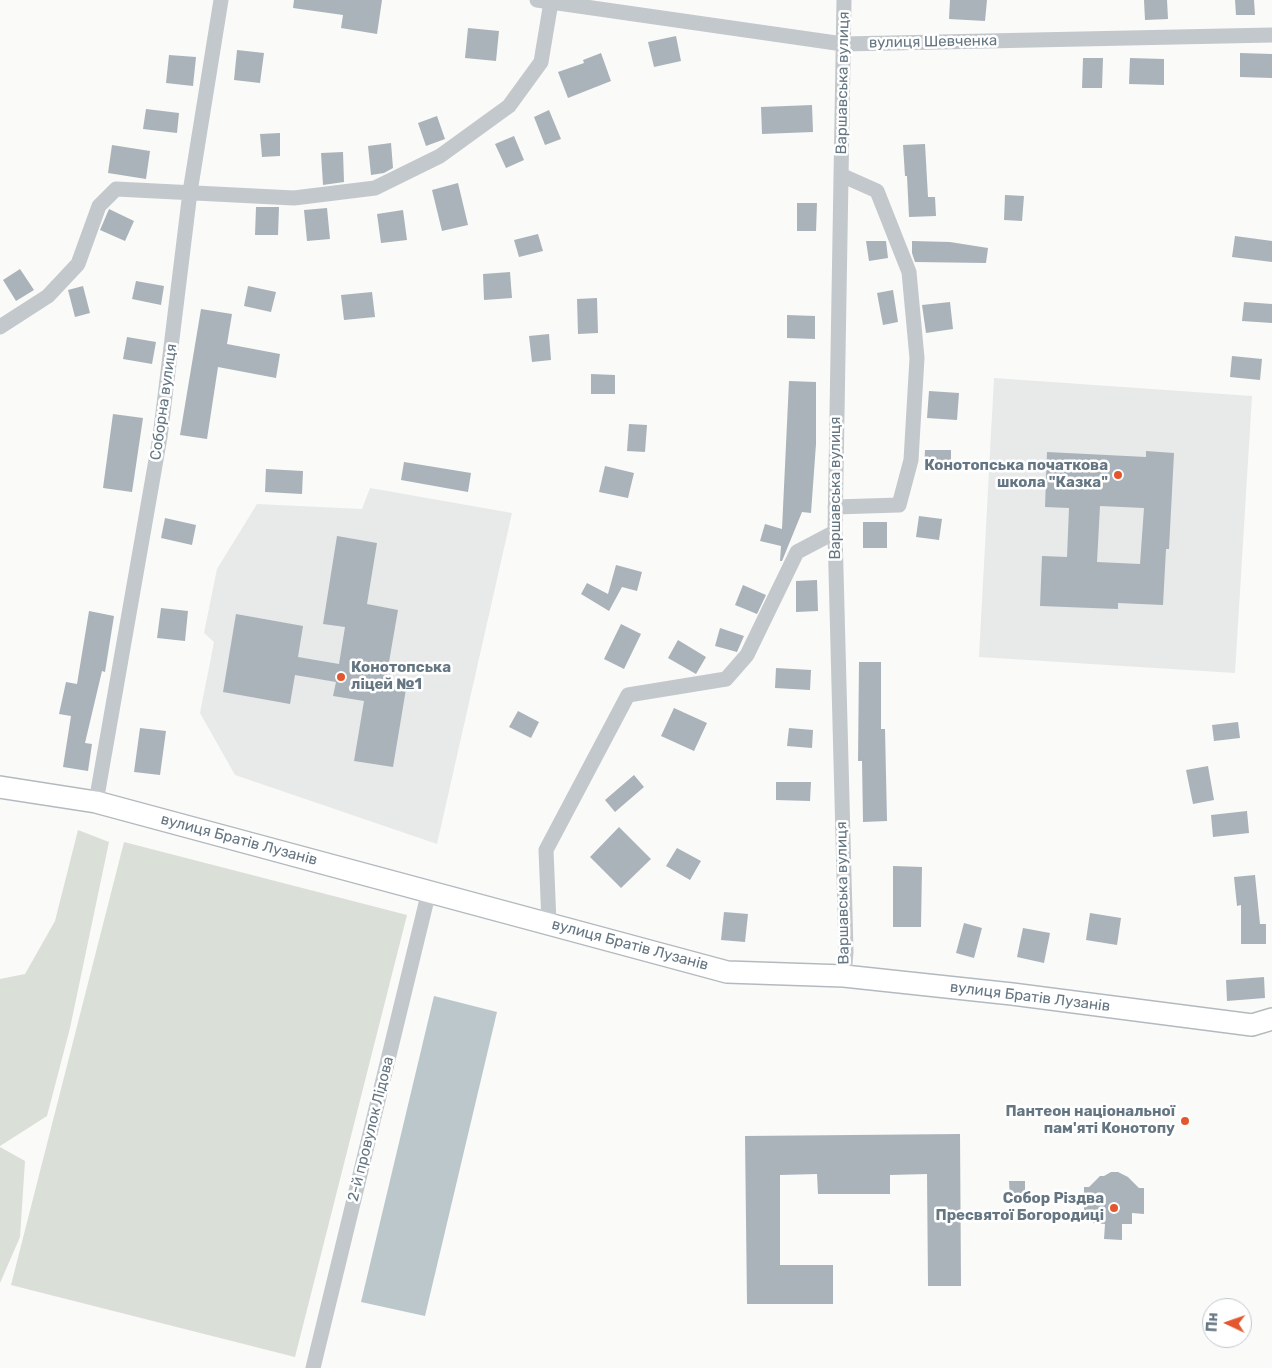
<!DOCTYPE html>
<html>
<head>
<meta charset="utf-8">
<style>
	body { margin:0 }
	#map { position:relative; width:1272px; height:1368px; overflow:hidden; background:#fafaf8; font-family:Rubik,sans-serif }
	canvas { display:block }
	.north { position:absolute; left:1202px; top:1298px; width:50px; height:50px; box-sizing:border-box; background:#fff; border:1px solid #c1c8cd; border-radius:50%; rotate:273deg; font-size:14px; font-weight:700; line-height:20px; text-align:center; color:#657683 }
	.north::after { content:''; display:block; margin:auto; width:18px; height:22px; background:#e4572e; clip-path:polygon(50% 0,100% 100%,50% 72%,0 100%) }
</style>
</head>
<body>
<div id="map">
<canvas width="1272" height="1368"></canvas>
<div class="north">Пн</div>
</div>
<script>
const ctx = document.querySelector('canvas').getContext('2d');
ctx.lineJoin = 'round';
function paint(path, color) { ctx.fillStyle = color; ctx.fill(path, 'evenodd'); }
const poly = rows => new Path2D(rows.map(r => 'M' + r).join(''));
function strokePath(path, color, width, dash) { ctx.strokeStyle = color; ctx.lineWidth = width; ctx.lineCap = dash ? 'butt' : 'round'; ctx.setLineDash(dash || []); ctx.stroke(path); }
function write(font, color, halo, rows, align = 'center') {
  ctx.font = font + ' Rubik,sans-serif'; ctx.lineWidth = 5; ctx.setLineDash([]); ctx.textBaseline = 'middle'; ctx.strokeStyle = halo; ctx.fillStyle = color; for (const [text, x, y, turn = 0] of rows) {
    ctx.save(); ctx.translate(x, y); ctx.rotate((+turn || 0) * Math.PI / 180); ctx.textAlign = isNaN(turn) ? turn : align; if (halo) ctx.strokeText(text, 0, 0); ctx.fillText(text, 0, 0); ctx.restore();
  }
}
const built = poly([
	[994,378,1252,396,1235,673,979,657],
	[370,488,512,513,437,844,235,775,200,713,214,642,204,633,217,569,257,504,362,509]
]);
const green = poly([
	[78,830,109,842,70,1028,47,1116,0,1146,0,979,25,974,55,921],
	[124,842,407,915,295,1357,11,1285],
	[0,1147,25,1161,20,1237,0,1283]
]);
const water = poly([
	[434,996,497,1012,425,1316,361,1302]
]);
const building = poly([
	[294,0,382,0,377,34,341,28,343,15,293,8],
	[950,0,987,0,985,21,949,19],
	[1144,0,1167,0,1168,19,1145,20],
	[1235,0,1254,0,1255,15,1236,15],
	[468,28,499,31,496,61,465,58],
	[676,36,681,61,654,67,648,42],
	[237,50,264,53,260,83,234,80],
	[601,53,611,81,568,98,558,72,584,63,583,60],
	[1240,53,1272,54,1272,78,1240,77],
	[169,55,196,57,193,86,166,83],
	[1083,58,1103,58,1102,88,1082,88],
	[1130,58,1164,59,1164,85,1129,84],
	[812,105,813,132,762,134,761,107],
	[146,109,179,113,177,133,143,129],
	[549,110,561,139,545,145,534,117],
	[437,116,445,139,426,146,418,123],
	[280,133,280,156,262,157,260,134],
	[514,136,524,160,506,168,495,144],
	[391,143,393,168,384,173,371,175,368,146],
	[925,144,928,197,935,197,936,216,909,217,907,176,905,176,903,145],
	[112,145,150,151,146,179,108,173],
	[343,152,344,182,323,185,321,153],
	[458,183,468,225,442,231,432,190],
	[1005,195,1024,196,1022,221,1004,220],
	[797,203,817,203,816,231,797,231],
	[256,207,279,207,278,235,255,235],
	[327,208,330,239,307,241,304,210],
	[109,209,134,221,125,241,100,230],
	[403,210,407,240,381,243,377,214],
	[538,234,543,251,519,257,514,240],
	[1235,236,1272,241,1272,262,1232,257],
	[866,241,886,241,888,258,869,261],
	[912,241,950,242,988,248,986,263,915,262,912,253],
	[20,269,34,290,16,301,3,280],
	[510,272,512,298,484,300,483,274],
	[136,281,164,286,161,305,132,299],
	[83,286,90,313,75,317,68,290],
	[248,286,276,292,271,312,244,306],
	[893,290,898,322,883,325,877,293],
	[372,292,375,317,344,320,341,295],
	[597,298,598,333,578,334,577,299],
	[950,302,953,329,926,333,922,305],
	[1244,302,1272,304,1272,323,1242,321],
	[201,309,232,314,227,344,280,354,276,378,218,367,207,439,180,435],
	[787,315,815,316,815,339,787,338],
	[549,334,551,360,532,362,529,336],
	[127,337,156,342,152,364,123,359],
	[1232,356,1262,359,1260,380,1230,377],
	[591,374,615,375,615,394,591,394],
	[789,381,816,382,816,444,811,513,802,512,782,561,780,561,781,546,760,541,765,524,782,529],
	[929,391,959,393,957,420,927,418],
	[113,414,143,418,132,492,103,488],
	[629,424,647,425,645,452,627,451],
	[925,450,951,450,951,470,924,470],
	[1146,451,1174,453,1169,549,1166,549,1163,605,1118,603,1118,609,1040,606,1042,556,1067,557,1069,508,1045,507,1047,452,1146,457],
	[1100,506,1144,508,1140,564,1097,562],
	[404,462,471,473,468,492,401,480],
	[605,466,634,473,628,498,599,492],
	[266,469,303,471,302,494,265,492],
	[919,516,942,519,939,540,916,537],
	[165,518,196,525,192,545,161,538],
	[863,522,887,522,887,548,863,548],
	[337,536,377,543,367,604,398,610,385,685,406,689,393,767,354,761,364,701,333,696,336,682,295,675,290,704,223,692,236,614,303,626,298,657,339,664,345,627,323,624],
	[616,565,642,572,637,591,622,587,609,611,581,594,587,583,608,594],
	[817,580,818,611,796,612,796,581],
	[743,585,766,595,757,614,735,605],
	[161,608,188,611,185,641,157,638],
	[89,611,114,616,105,672,102,671,85,743,92,744,88,771,63,767,71,716,59,714,66,682,77,684],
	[621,624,641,634,624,669,604,659],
	[720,628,744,636,737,652,715,646],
	[678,640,706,657,696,674,668,658],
	[859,662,881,662,881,729,885,729,887,821,863,822,862,761,858,761],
	[776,668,811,670,810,690,775,688],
	[674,708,707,723,694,751,661,736],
	[518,711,539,722,531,738,509,727],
	[1238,722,1240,738,1214,741,1212,725],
	[140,728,166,731,160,775,134,772],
	[789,728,813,730,812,748,787,746],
	[1208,766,1214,800,1193,804,1186,770],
	[634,775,644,787,615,812,605,800],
	[776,782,811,782,810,801,776,800],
	[1247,811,1249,833,1213,837,1211,815],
	[619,827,651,859,621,888,590,857],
	[677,848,701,861,690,880,666,866],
	[893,866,922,867,921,927,893,927],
	[1255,875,1260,924,1266,924,1266,944,1241,944,1241,905,1237,906,1234,877],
	[724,912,748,914,745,942,721,940],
	[1090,913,1121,918,1117,945,1086,940],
	[964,923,982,928,974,958,956,953],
	[1023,928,1050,933,1044,963,1017,957],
	[1264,977,1265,998,1227,1001,1226,980],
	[960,1134,961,1286,928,1286,927,1174,890,1175,890,1194,818,1194,817,1174,780,1175,780,1265,833,1265,833,1304,747,1304,745,1136],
	[1111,1172,1118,1172,1128,1177,1139,1188,1144,1188,1144,1214,1132,1213,1132,1224,1122,1224,1122,1240,1104,1239,1105,1224,1093,1223,1094,1213,1084,1212,1084,1187,1089,1187,1100,1176,1104,1176],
	[1009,1181,1025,1181,1025,1199,1010,1199]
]);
const street = poly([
	[537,0,843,44,1272,35],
	[0,327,48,296,78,264,99,206,116,189,294,198,375,188,440,156,509,106,541,62,551,2],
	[835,507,899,505,911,460,917,358,909,272,877,191,841,175],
	[96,802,160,437,190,192,221,0],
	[549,923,546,850,628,695,726,679,747,655,797,552,835,532],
	[844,976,846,952,835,532,844,0],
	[313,1368,429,891]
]);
const secondary = poly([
	[0,787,96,802,727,972,844,976,1012,994,1252,1025,1272,1019]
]);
const markers = [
	[1118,475,5,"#e4572e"],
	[341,677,5,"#e4572e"],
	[1185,1121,5,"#e4572e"],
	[1114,1208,5,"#e4572e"]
];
const streetNames = [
	["вулиця Шевченка",933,42,-1],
	["Варшавська вулиця",843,83,-89],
	["Соборна вулиця",164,402,-82],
	["Варшавська вулиця",836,488,-90],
	["вулиця Братів Лузанів",239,840,15],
	["Варшавська вулиця",843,893,-91],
	["вулиця Братів Лузанів",630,945,15],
	["вулиця Братів Лузанів",1030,997,7],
	["2-й провулок Лідова",371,1129,-76]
];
const poiNames = [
	["Конотопська початкова",1108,466],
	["школа \"Казка\"",1108,483],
	["Конотопська",351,668,"left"],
	["ліцей №1",351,685,"left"],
	["Пантеон національної",1175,1112],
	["пам'яті Конотопу",1175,1129],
	["Собор Різдва",1104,1199],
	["Пресвятої Богородиці",1104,1216]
];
paint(built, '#e8e9e9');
paint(green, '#dadfd7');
paint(water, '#bbc7cb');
paint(building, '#aab3b9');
strokePath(secondary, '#b3babf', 24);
strokePath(street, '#c3c8cc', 15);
strokePath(secondary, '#fff', 21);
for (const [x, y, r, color] of markers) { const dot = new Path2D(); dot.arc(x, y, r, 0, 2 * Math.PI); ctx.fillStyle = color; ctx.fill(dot); strokePath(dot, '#fff', 2); }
write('15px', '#657683', '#fff', streetNames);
write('bold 15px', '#657683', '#fff', poiNames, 'right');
</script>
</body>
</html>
